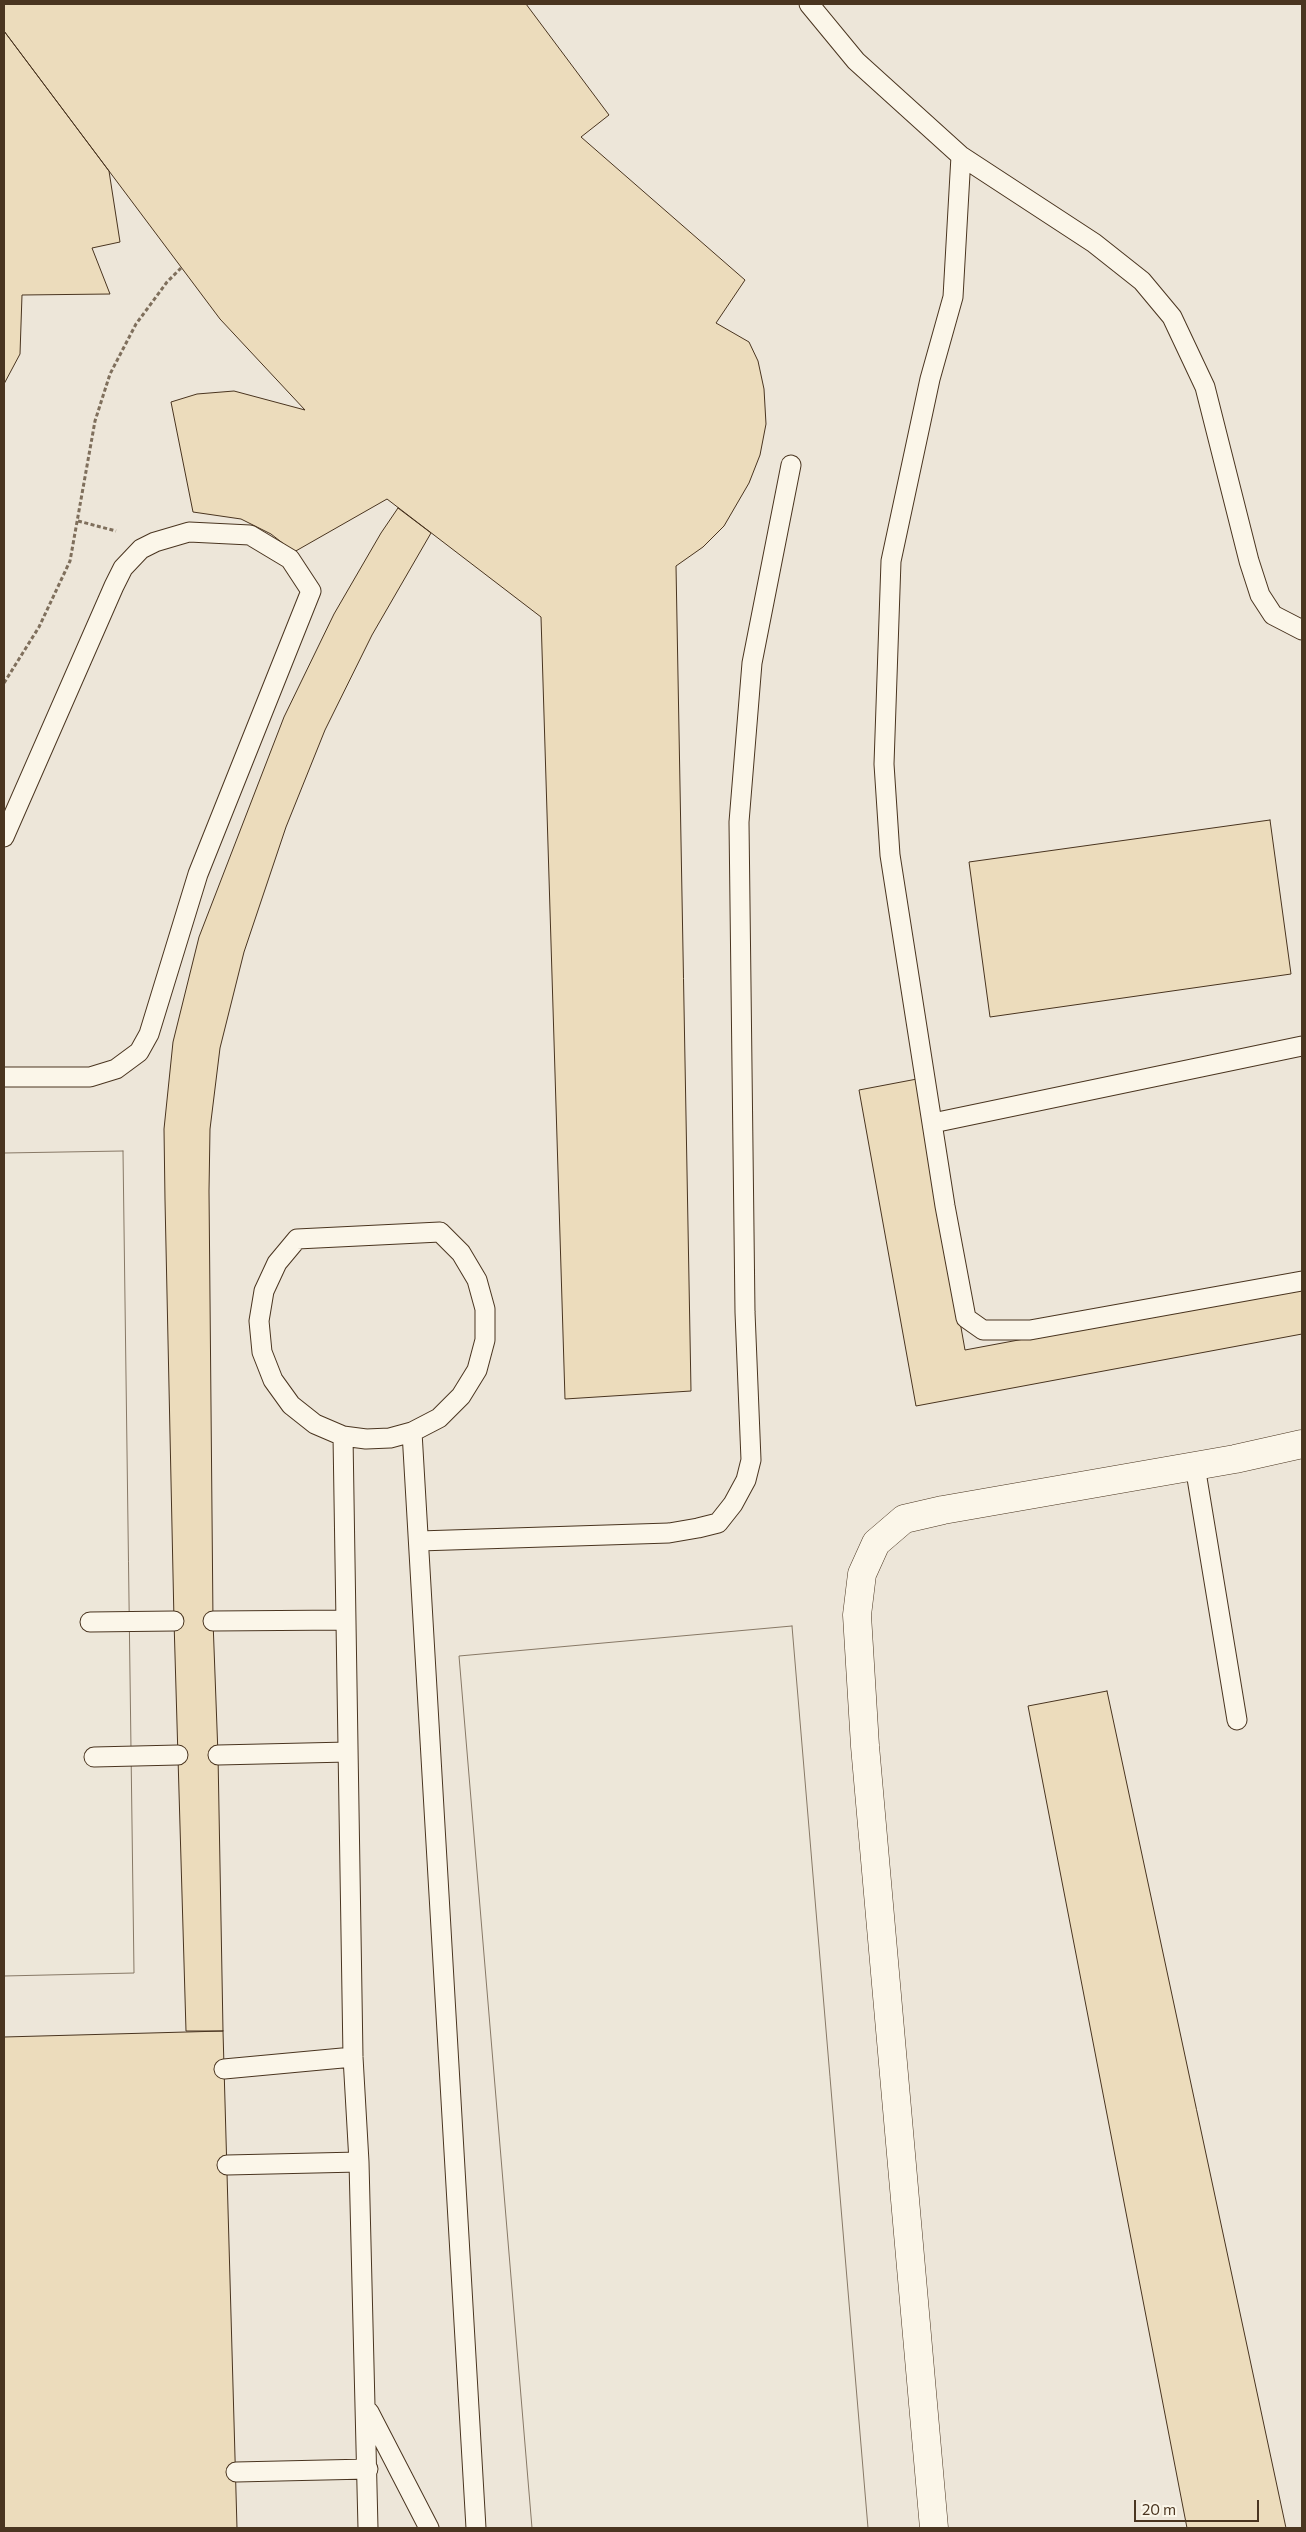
<!DOCTYPE html>
<html>
<head>
<meta charset="utf-8">
<style>
	body { margin:0 }
	#map { position:relative; width:1306px; height:2532px; overflow:hidden; background:#fbf6e9; font-family:Commissioner,sans-serif }
	canvas { display:block }
	.frame { position:absolute; inset:0; border:5px solid #4a3520; pointer-events:none }
	.scale { position:absolute; left:1134px; top:2500px; width:125px; height:22px; box-sizing:border-box; border:2px solid #4a3520; border-top:0; padding-left:6px; font-size:15px; line-height:18px; white-space:nowrap; color:#4a3520; -webkit-text-stroke:4px #fbf6e9; paint-order:stroke }
</style>
</head>
<body>
<div id="map">
<canvas width="1306" height="2532"></canvas>
<div class="frame"></div>
<div class="scale">20 m</div>
</div>
<script>
const ctx = document.querySelector('canvas').getContext('2d');
ctx.lineJoin = 'round';
function paint(path, color) { ctx.fillStyle = color; ctx.fill(path, 'evenodd'); }
const poly = rows => new Path2D(rows.map(r => 'M' + r).join(''));
function strokePath(path, color, width, dash) { ctx.strokeStyle = color; ctx.lineWidth = width; ctx.lineCap = dash ? 'butt' : 'round'; ctx.setLineDash(dash || []); ctx.stroke(path); }
const green = poly([
	[4,4,1302,4,1302,2528,4,2528,4,4]
]);
const parking = poly([
	[123,1151,134,1973,4,1976,4,1153,123,1151],
	[792,1626,868,2528,532,2528,459,1656,792,1626]
]);
const building = poly([
	[4,4,526,4,609,115,581,137,745,280,716,323,749,342,758,361,764,389,766,424,760,455,749,483,724,526,703,547,676,566,691,1391,565,1399,541,617,387,499,294,552,271,534,241,519,193,512,171,402,197,394,234,391,305,410,220,319,4,31,4,4],
	[4,31,109,171,120,242,92,248,110,294,22,295,20,354,4,384,4,31],
	[398,508,431,533,372,635,325,730,286,827,244,952,220,1048,210,1129,209,1191,213,1621,218,1755,223,2031,186,2031,174,1621,165,1200,164,1129,173,1042,199,937,284,717,334,614,381,533,398,508],
	[1270,820,1291,974,990,1017,969,862,1270,820],
	[917,1079,965,1350,1302,1287,1302,1334,916,1406,859,1090,917,1079],
	[1107,1691,1286,2528,1187,2528,1028,1706,1107,1691],
	[223,2031,237,2528,4,2528,4,2037,223,2031]
]);
const path = poly([
	[78,521,116,531],
	[4,683,39,627,70,561,95,421,110,374,136,324,167,282,181,268]
]);
const lane = poly([
	[809,4,856,61,961,156,1094,243,1142,281,1172,317,1205,387,1249,561,1260,595,1273,615,1302,630],
	[961,156,953,297,930,379,891,561,884,764,890,855,945,1206,966,1318,983,1330,1030,1330,1302,1281],
	[4,837,114,586,123,568,141,549,155,542,189,532,250,535,290,559,311,591,198,874,149,1034,139,1052,116,1069,90,1077,4,1077],
	[933,1123,1302,1046],
	[440,1232,461,1253,477,1280,485,1309,485,1340,477,1370,461,1396,439,1418,412,1432,390,1438,366,1439,343,1436,315,1424,291,1405,273,1380,262,1352,259,1321,264,1291,277,1263,297,1239,440,1232],
	[412,1432,476,2528],
	[343,1436,353,2057,359,2162,368,2528],
	[1195,1466,1237,1720],
	[419,1541,669,1533,698,1528,718,1523,733,1504,746,1480,751,1460,745,1312,739,822,752,663,791,465],
	[213,1621,346,1620],
	[90,1622,174,1621],
	[218,1755,348,1752],
	[94,1757,178,1755],
	[224,2069,353,2057],
	[227,2165,359,2162],
	[369,2412,429,2528],
	[236,2472,368,2469]
]);
const street = poly([
	[934,2528,865,1746,857,1615,862,1574,876,1543,904,1519,943,1510,1235,1459,1302,1444]
]);
paint(green, '#ede6d9');
strokePath(green, '#887966', 1);
paint(parking, '#ede7d9');
strokePath(parking, '#887966', 1);
paint(building, '#ecdcbc');
strokePath(building, '#4a3520', 1);
strokePath(lane, '#4a3520', 21);
strokePath(street, '#4a3520', 29);
strokePath(path, '#7f6f5c', 3, [4, 2.5]);
strokePath(lane, '#fbf6e9', 19);
strokePath(street, '#fbf6e9', 28);
</script>
</body>
</html>
